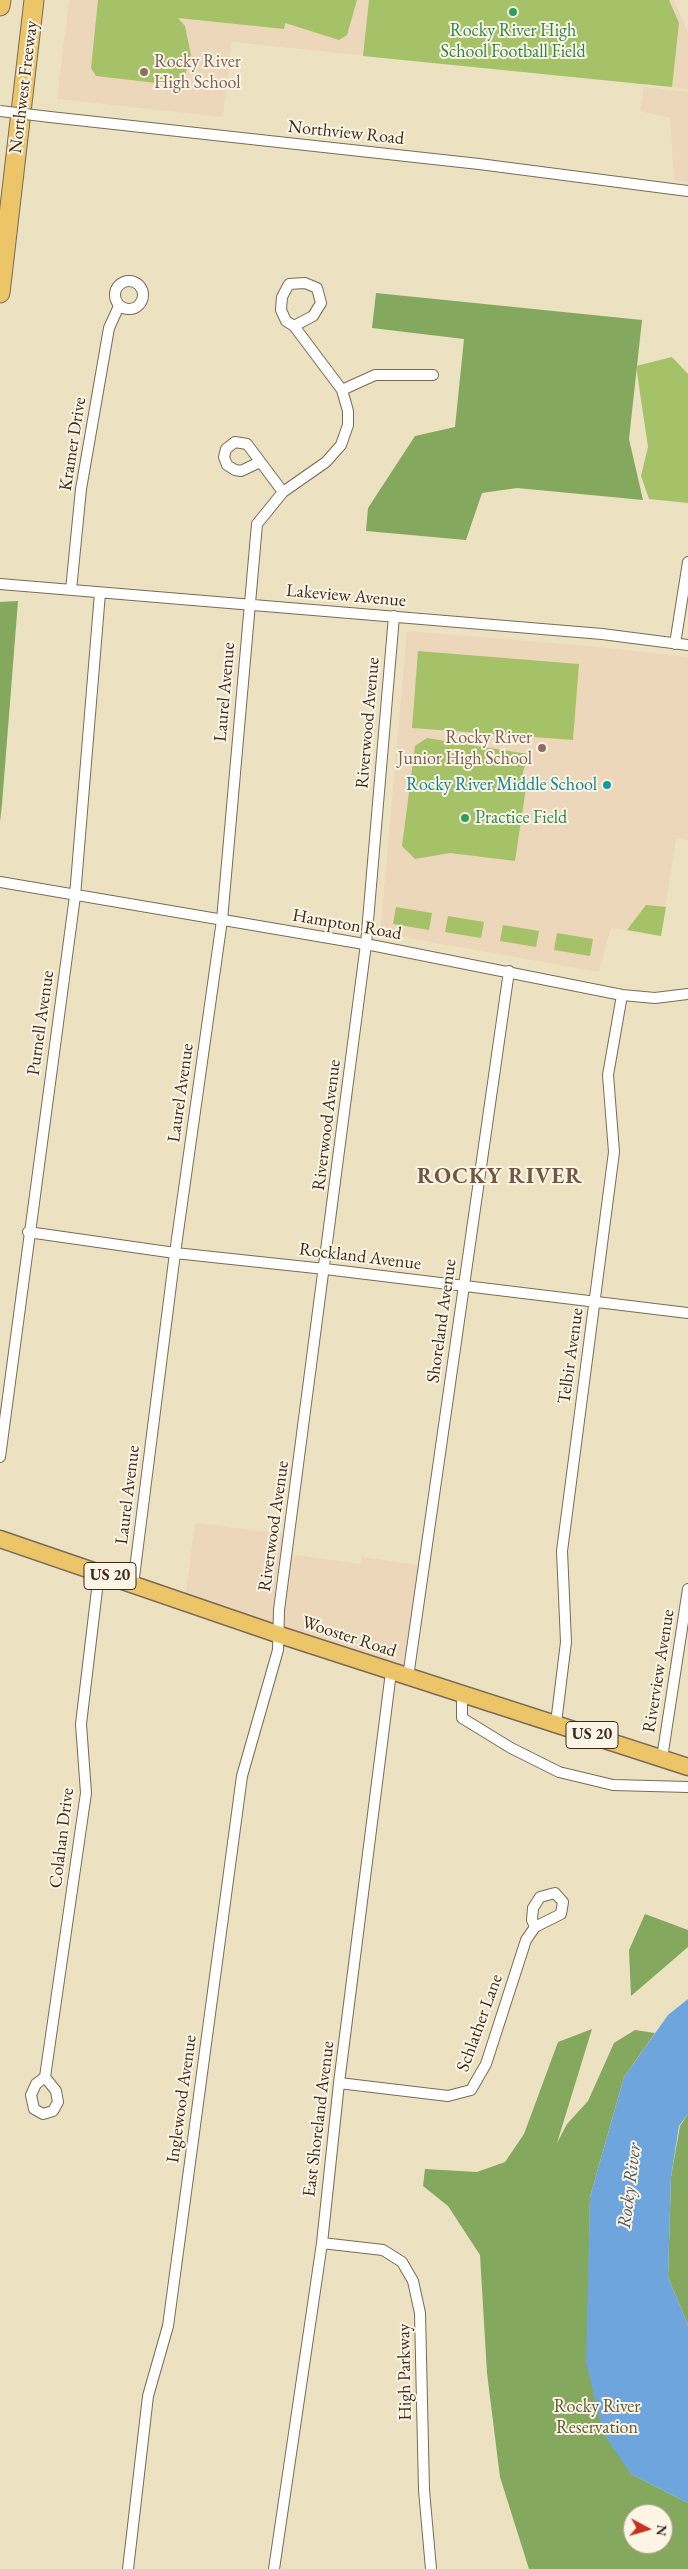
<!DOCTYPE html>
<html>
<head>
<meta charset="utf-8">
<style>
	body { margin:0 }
	#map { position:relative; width:688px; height:2569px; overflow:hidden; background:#ece2c1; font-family:"EB Garamond",serif }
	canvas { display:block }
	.north { position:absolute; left:623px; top:2504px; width:50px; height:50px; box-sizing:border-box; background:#fcf5e5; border:1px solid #afa495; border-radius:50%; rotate:96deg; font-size:14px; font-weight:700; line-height:20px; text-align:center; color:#3b2a1e }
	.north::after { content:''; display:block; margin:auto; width:18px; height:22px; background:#c8321e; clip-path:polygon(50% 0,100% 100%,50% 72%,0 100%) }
</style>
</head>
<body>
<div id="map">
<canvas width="688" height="2569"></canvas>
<div class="north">N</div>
</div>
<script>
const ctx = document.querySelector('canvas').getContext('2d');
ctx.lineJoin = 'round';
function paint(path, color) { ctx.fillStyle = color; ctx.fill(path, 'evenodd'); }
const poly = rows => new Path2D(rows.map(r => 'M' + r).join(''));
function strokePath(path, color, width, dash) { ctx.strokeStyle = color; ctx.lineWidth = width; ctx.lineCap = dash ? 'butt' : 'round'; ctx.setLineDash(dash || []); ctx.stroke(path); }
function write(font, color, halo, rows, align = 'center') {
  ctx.font = font + ' "EB Garamond",serif'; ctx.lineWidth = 4; ctx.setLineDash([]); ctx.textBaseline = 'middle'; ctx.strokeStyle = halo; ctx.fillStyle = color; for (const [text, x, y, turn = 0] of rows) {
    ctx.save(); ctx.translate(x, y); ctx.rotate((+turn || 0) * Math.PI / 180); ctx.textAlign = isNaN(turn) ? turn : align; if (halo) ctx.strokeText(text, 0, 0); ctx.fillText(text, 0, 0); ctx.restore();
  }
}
const built = poly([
	[69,0,674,0,688,33,688,89,232,42,223,117,57,99],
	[644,87,688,92,688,182,674,180,670,118,640,111],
	[407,631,589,646,688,657,688,840,676,839,661,936,611,928,599,972,380,933],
	[195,1523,293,1535,290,1554,360,1564,362,1557,419,1565,405,1672,185,1600]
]);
const green = poly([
	[98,0,357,0,347,35,339,40,285,23,284,29,178,18,185,26,191,55,182,86,96,76,91,68],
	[369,0,669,0,679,23,672,87,363,56],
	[672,357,688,374,688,503,649,499,641,476,648,447,636,366],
	[418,651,579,664,573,740,412,728],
	[427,738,528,754,519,787,526,788,515,861,450,853,415,859,402,846,415,746],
	[646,905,666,907,661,936,627,930],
	[396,907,432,913,429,930,393,924],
	[448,916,484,922,481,938,445,932],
	[503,925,539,931,536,947,500,941],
	[557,933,593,939,590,956,554,950]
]);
const forest = poly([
	[376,293,642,320,629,439,643,500,517,488,482,493,466,540,366,531,368,508,415,436,455,427,464,339,372,328],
	[18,601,2,804,0,822,0,602],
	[645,1914,688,1930,688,1947,631,1996,629,1950],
	[592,2029,557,2143,567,2124,588,2101,614,2043,635,2030,655,2033,624,2077,590,2197,589,2247,631,2474,688,2503,688,2569,529,2569,500,2477,487,2373,480,2255,448,2206,423,2186,425,2169,477,2172,505,2162,524,2134,558,2042],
	[633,2514,663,2514,663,2544,633,2544],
	[688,2114,688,2325,668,2277,671,2177,680,2126]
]);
const water = poly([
	[688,1999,688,2114,679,2126,671,2177,668,2277,688,2325,688,2503,631,2474,603,2433,586,2362,590,2197,624,2077,668,2015]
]);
const street = poly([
	[50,117,479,164,688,191],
	'115 295a14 14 0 1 1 28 0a14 14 0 1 1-28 0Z',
	[342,390,375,375,433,375],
	[260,462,241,471,235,470,227,465,224,457,226,449,235,442,247,444,283,492],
	[0,584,602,634,688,645],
	[71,590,81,489,109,328,119,306],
	[675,644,688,562],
	[0,882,376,946,622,995,655,998,688,994],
	[28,1232,175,1253,325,1269,688,1313],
	[0,1457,75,896,100,593],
	[133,1585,175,1253,222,920,257,524,283,492,326,462,341,445,348,425,348,411,342,390,294,326,313,316,321,303,317,288,305,283,289,284,282,297,281,310,286,321,294,326],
	[408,1677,509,971],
	[462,1694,462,1718,511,1748,559,1772,613,1785,688,1787],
	[556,1723,566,1642,562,1551,614,1152,608,1075,622,995],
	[662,1758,688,1589],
	[45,2077,56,2091,58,2102,53,2111,43,2114,34,2109,31,2095,36,2084,45,2077,86,1793,81,1724,99,1573],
	[339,2083,448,2096,471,2090,486,2064,526,1940,535,1927,561,1914,563,1902,555,1893,540,1897,533,1908,532,1920,535,1927],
	[322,2243,383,2250,402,2262,413,2281,420,2313,424,2490,431,2569],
	[128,2569,148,2396,168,2326,242,1776,278,1650,279,1610,366,944,394,616],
	[274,2569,322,2243,339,2083,391,1672]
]);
const primary = poly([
	[0,1539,280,1635,688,1767]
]);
const highway = poly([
	[0,6,1,0],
	[0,293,34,0]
]);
const streetBridge = poly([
	[0,111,50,117]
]);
const markers = [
	[513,12,5,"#2e9e5b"],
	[144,72,5,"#8d6e63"],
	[542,748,5,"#8d6e63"],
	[607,785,5,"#0f9aa8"],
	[465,818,5,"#2e9e5b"]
];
const shields = [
	[110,1576,52],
	[592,1735,52]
];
const shieldNames = [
	["US 20",110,1576],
	["US 20",592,1735]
];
const leisureNames = [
	["Rocky River High",513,31],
	["School Football Field",513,52],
	["Practice Field",475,818,"left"]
];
const educationNames = [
	["Rocky River",154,62],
	["High School",154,83],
	["Rocky River",532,738,"right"],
	["Junior High School",532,759,"right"]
];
const streetNames = [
	["Northwest Freeway",24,87,-83],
	["Northview Road",346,133,6],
	["Kramer Drive",73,444,-81],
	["Lakeview Avenue",346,596,5],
	["Laurel Avenue",225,692,-85],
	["Riverwood Avenue",368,723,-85],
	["Hampton Road",347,925,10],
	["Purnell Avenue",41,1023,-82],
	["Laurel Avenue",181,1093,-82],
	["Riverwood Avenue",327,1125,-83],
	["Rockland Avenue",360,1257,7],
	["Shoreland Avenue",442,1321,-82],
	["Telbir Avenue",571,1356,-82],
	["Laurel Avenue",128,1495,-83],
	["Riverwood Avenue",274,1526,-82],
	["Wooster Road",349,1637,18],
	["Riverview Avenue",659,1671,-81],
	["Colahan Drive",62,1838,-83],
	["Schlather Lane",480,2023,-70],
	["Inglewood Avenue",182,2099,-82],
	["East Shoreland Avenue",319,2119,-83],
	["High Parkway",405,2372,-91]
];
const cultureNames = [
	["Rocky River Middle School",597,785]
];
const parkNames = [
	["Rocky River",597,2407],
	["Reservation",597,2428]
];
const waterNames = [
	["Rocky River",630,2186,-83]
];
const districtNames = [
	["ROCKY RIVER",500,1177]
];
paint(built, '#edd7bb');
paint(green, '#a6c269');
paint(forest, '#84a85d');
paint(water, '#6fa5dd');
strokePath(street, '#796a57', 12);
strokePath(primary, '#796a57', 19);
strokePath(highway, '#796a57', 21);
strokePath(street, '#fff', 10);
strokePath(primary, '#edc569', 16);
strokePath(highway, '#edc569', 19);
strokePath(streetBridge, '#796a57', 12, []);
strokePath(streetBridge, '#fff', 10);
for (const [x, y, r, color] of markers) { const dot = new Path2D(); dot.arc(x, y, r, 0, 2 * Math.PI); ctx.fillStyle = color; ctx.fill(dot); strokePath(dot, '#fcf5e5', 2); }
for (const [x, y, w] of shields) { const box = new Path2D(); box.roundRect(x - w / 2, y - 13.5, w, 27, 4); ctx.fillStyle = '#fcf5e5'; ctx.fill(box); strokePath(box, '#3b2a1e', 1); }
write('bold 16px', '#3b2a1e', null, shieldNames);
write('18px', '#27864d', '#fcf5e5', leisureNames);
write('18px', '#785e54', '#fcf5e5', educationNames, 'left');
write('18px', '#3b2a1e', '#fcf5e5', streetNames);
write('18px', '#0d838f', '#fcf5e5', cultureNames, 'right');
write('18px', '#5b5834', '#fcf5e5', parkNames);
write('italic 19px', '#4d5561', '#fcf5e5', waterNames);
ctx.letterSpacing = '1px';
write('bold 22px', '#705643', '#fcf5e5', districtNames);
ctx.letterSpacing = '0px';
</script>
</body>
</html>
